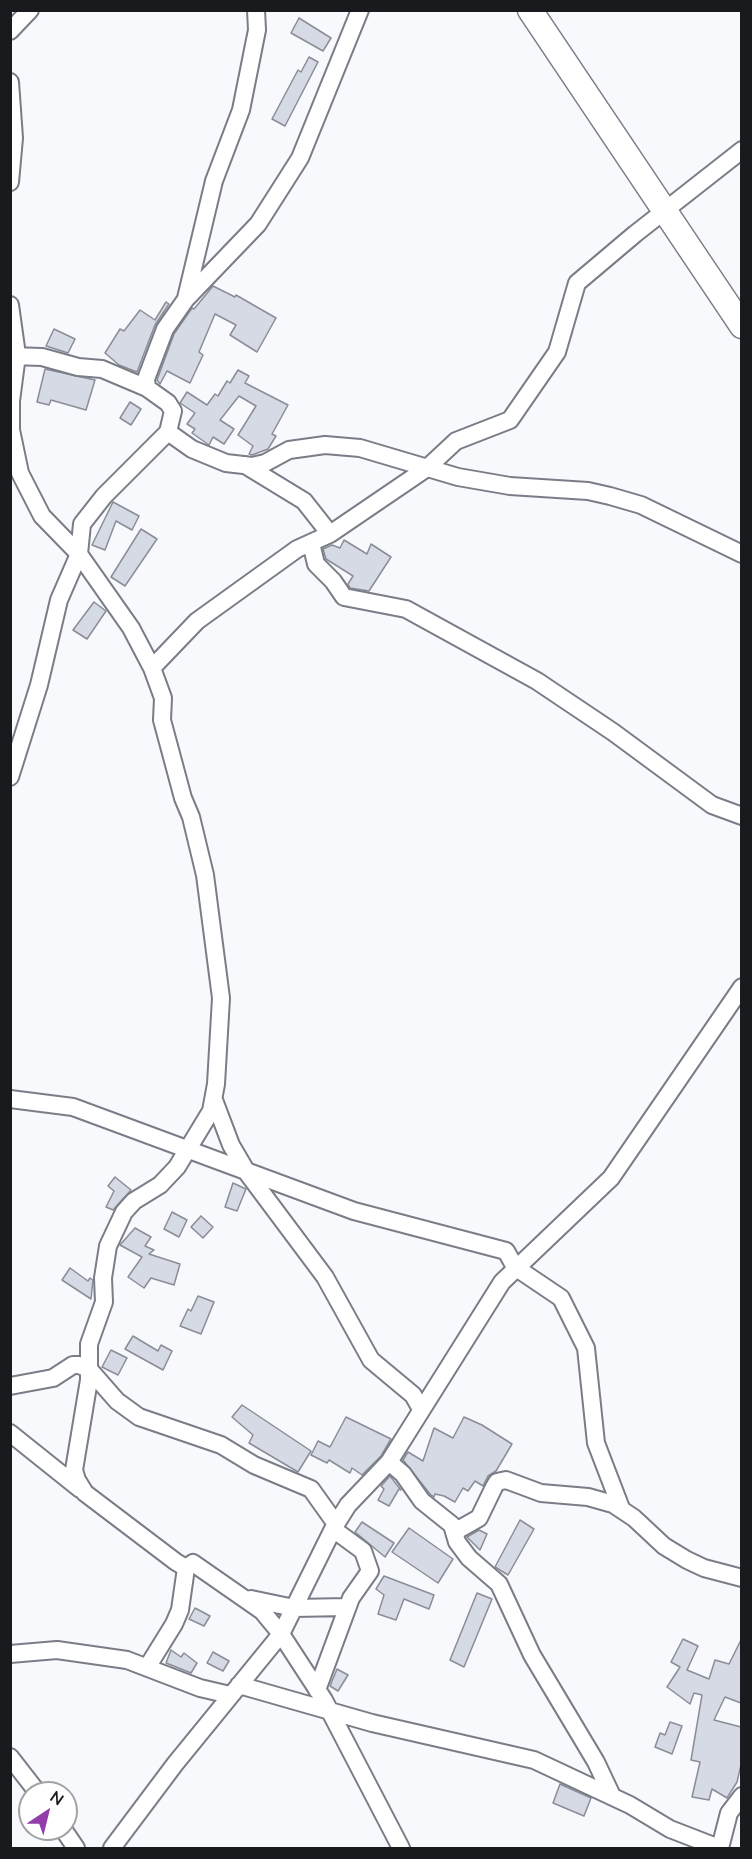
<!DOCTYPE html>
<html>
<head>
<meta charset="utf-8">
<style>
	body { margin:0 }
	#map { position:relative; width:752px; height:1859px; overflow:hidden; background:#f7f9fd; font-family:Mulish,sans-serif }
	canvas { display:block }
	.frame { position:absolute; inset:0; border:12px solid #191a1e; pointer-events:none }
	.north { position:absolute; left:18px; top:1781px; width:60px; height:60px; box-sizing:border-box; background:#fff; border:2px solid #a3a3a5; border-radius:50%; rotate:35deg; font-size:16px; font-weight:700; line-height:24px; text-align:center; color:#191a1e }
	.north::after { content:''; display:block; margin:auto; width:21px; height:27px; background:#933dab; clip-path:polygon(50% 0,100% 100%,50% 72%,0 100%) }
</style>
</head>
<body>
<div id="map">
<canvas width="752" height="1859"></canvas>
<div class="frame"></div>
<div class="north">N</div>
</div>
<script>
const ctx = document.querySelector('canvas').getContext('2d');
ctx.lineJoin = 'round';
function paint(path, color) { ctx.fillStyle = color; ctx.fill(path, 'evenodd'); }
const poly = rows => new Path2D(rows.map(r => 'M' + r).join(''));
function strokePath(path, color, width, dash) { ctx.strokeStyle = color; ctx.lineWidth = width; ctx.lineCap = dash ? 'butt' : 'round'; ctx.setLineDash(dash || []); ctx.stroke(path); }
const building = poly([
	[299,18,331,38,323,51,291,33,299,18],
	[309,57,318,62,285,126,272,119,298,70,301,72,309,57],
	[213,286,235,297,236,295,276,318,257,352,230,335,236,325,215,314,199,352,203,355,190,383,167,371,160,384,157,380,174,334,192,308,194,309,213,286],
	[166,302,169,304,155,325,137,372,119,365,105,353,120,329,124,331,140,310,155,320,166,302],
	[54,329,75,339,68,353,46,346,54,329],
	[45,369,95,380,86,410,51,400,49,405,37,402,45,369],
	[238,370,249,376,245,383,288,405,272,434,276,436,268,449,252,455,249,454,253,446,238,435,256,406,239,396,220,420,234,429,224,444,213,437,209,445,192,433,195,429,187,424,195,413,180,403,187,392,207,405,215,394,218,396,227,381,230,383,238,370],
	[130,402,141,409,131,425,120,418,130,402],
	[113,502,139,516,132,530,116,521,105,550,92,545,113,502],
	[141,529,157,539,125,586,111,577,141,529],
	[344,540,367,554,371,544,391,557,369,591,350,588,348,584,353,576,326,559,323,549,332,545,340,548,344,540],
	[94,602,106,611,87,639,73,630,94,602],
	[115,1177,131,1190,113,1210,106,1207,114,1191,108,1186,115,1177],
	[233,1183,246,1189,237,1211,225,1207,233,1183],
	[172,1212,187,1220,179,1237,164,1229,172,1212],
	[201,1216,213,1227,203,1238,191,1227,201,1216],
	[135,1228,151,1237,145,1246,154,1250,149,1254,180,1264,174,1285,151,1278,144,1288,128,1277,142,1257,120,1245,135,1228],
	[70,1268,88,1281,90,1278,93,1280,91,1299,62,1280,70,1268],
	[198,1296,214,1302,201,1334,180,1326,188,1309,191,1311,198,1296],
	[133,1336,158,1351,161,1345,172,1351,163,1370,125,1349,133,1336],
	[111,1350,127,1358,118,1375,102,1367,111,1350],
	[242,1405,311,1451,298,1472,249,1443,253,1435,232,1417,242,1405],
	[346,1417,391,1439,381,1456,362,1475,352,1468,350,1473,329,1460,327,1463,311,1455,318,1441,330,1447,346,1417],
	[464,1417,482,1425,512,1444,496,1471,488,1476,483,1486,475,1481,468,1491,463,1488,455,1502,444,1496,435,1494,434,1497,430,1494,403,1460,408,1452,423,1461,434,1428,453,1438,464,1417],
	[390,1476,401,1490,399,1489,389,1506,378,1500,384,1489,381,1486,390,1476],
	[520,1520,534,1529,508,1575,495,1567,520,1520],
	[362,1522,394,1543,385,1557,355,1532,362,1522],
	[409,1528,453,1559,438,1583,392,1552,409,1528],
	[479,1530,487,1534,480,1550,467,1537,479,1530],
	[384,1576,434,1595,429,1609,404,1599,396,1620,378,1614,384,1595,376,1589,384,1576],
	[477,1593,492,1599,464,1667,450,1660,477,1593],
	[195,1608,210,1616,204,1626,189,1619,195,1608],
	[683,1639,698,1646,687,1670,709,1679,715,1660,729,1664,741,1640,741,1703,725,1697,714,1720,741,1727,741,1765,737,1782,727,1798,712,1789,709,1800,692,1797,700,1762,691,1760,702,1695,694,1693,690,1704,667,1687,680,1667,671,1662,683,1639],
	[171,1650,181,1657,184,1653,197,1663,191,1673,166,1663,171,1650],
	[213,1652,229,1661,223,1671,207,1663,213,1652],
	[337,1669,348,1675,338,1691,330,1686,337,1669],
	[670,1722,682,1726,672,1754,655,1747,660,1733,665,1735,670,1722],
	[560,1784,591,1798,584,1816,553,1803,560,1784]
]);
const street = poly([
	[10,31,30,10],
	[10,82,14,138,10,182],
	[186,298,214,181,241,110,257,30,256,10],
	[10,305,17,355,11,401,11,430,20,473,42,516,79,554,131,628,152,668,163,698,162,720,183,798,191,817,205,875,221,998,216,1084,211,1111,177,1167,160,1185,134,1201,124,1212,108,1246,103,1278,104,1302,89,1344,89,1380,74,1470,77,1480,85,1493,176,1562,186,1568,193,1563,262,1611,281,1634,324,1700,401,1848],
	[10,356,42,357,78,367,102,369,147,388,168,403,173,411,168,432,104,496,82,524,79,554,59,600,39,685,10,777],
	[147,388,146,379,165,329,186,299,258,224,300,158,360,10],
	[168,432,192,449,226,463,252,466,265,463,289,450,325,445,360,448,458,477,510,486,588,491,610,496,641,505,742,554],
	[330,534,427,468,456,441,510,420,557,352,577,283,635,234,742,150],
	[311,543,316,564,333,581,344,597,406,609,537,681,613,732,712,805,742,816],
	[152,668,197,621,297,549,330,534,304,501,245,465],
	[10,1099,73,1107,354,1211,506,1251,515,1267,561,1298,586,1348,596,1443,621,1508],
	[214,1100,231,1145,248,1174,325,1277,371,1360,413,1395,421,1409],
	[10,1386,53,1378,73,1365,79,1365,89,1369,117,1401,139,1417,221,1445,254,1465,311,1489,336,1524],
	[10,1433,80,1489],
	[389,1462,403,1474,422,1501,452,1525,457,1542,469,1558,499,1584,532,1655,596,1762,612,1796],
	[456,1531,479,1518,494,1487,497,1482,506,1480,541,1493,588,1497,613,1504,634,1518,664,1546,687,1560,704,1568,742,1578],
	[251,1599,294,1608,347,1607],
	[10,1654,57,1650,127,1660,200,1688,230,1695],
	[148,1666,174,1624,180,1610,186,1568],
	[239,1685,372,1723,534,1760,630,1805,670,1829,719,1848],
	[317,1690,351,1598,370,1571,363,1551,333,1529],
	[10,1757,38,1793],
	[63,1829,76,1848],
	[112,1848,175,1764,281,1634,333,1529,348,1505,389,1462,502,1282,611,1178,742,987],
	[720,1848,729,1813,742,1796]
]);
const secondary = poly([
	[530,10,742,326]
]);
paint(building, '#d6dae4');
strokePath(building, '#8a8d97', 1.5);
strokePath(street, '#7a7d87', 20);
strokePath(secondary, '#7a7d87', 27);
strokePath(street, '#fff', 16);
strokePath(secondary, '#fff', 24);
</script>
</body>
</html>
